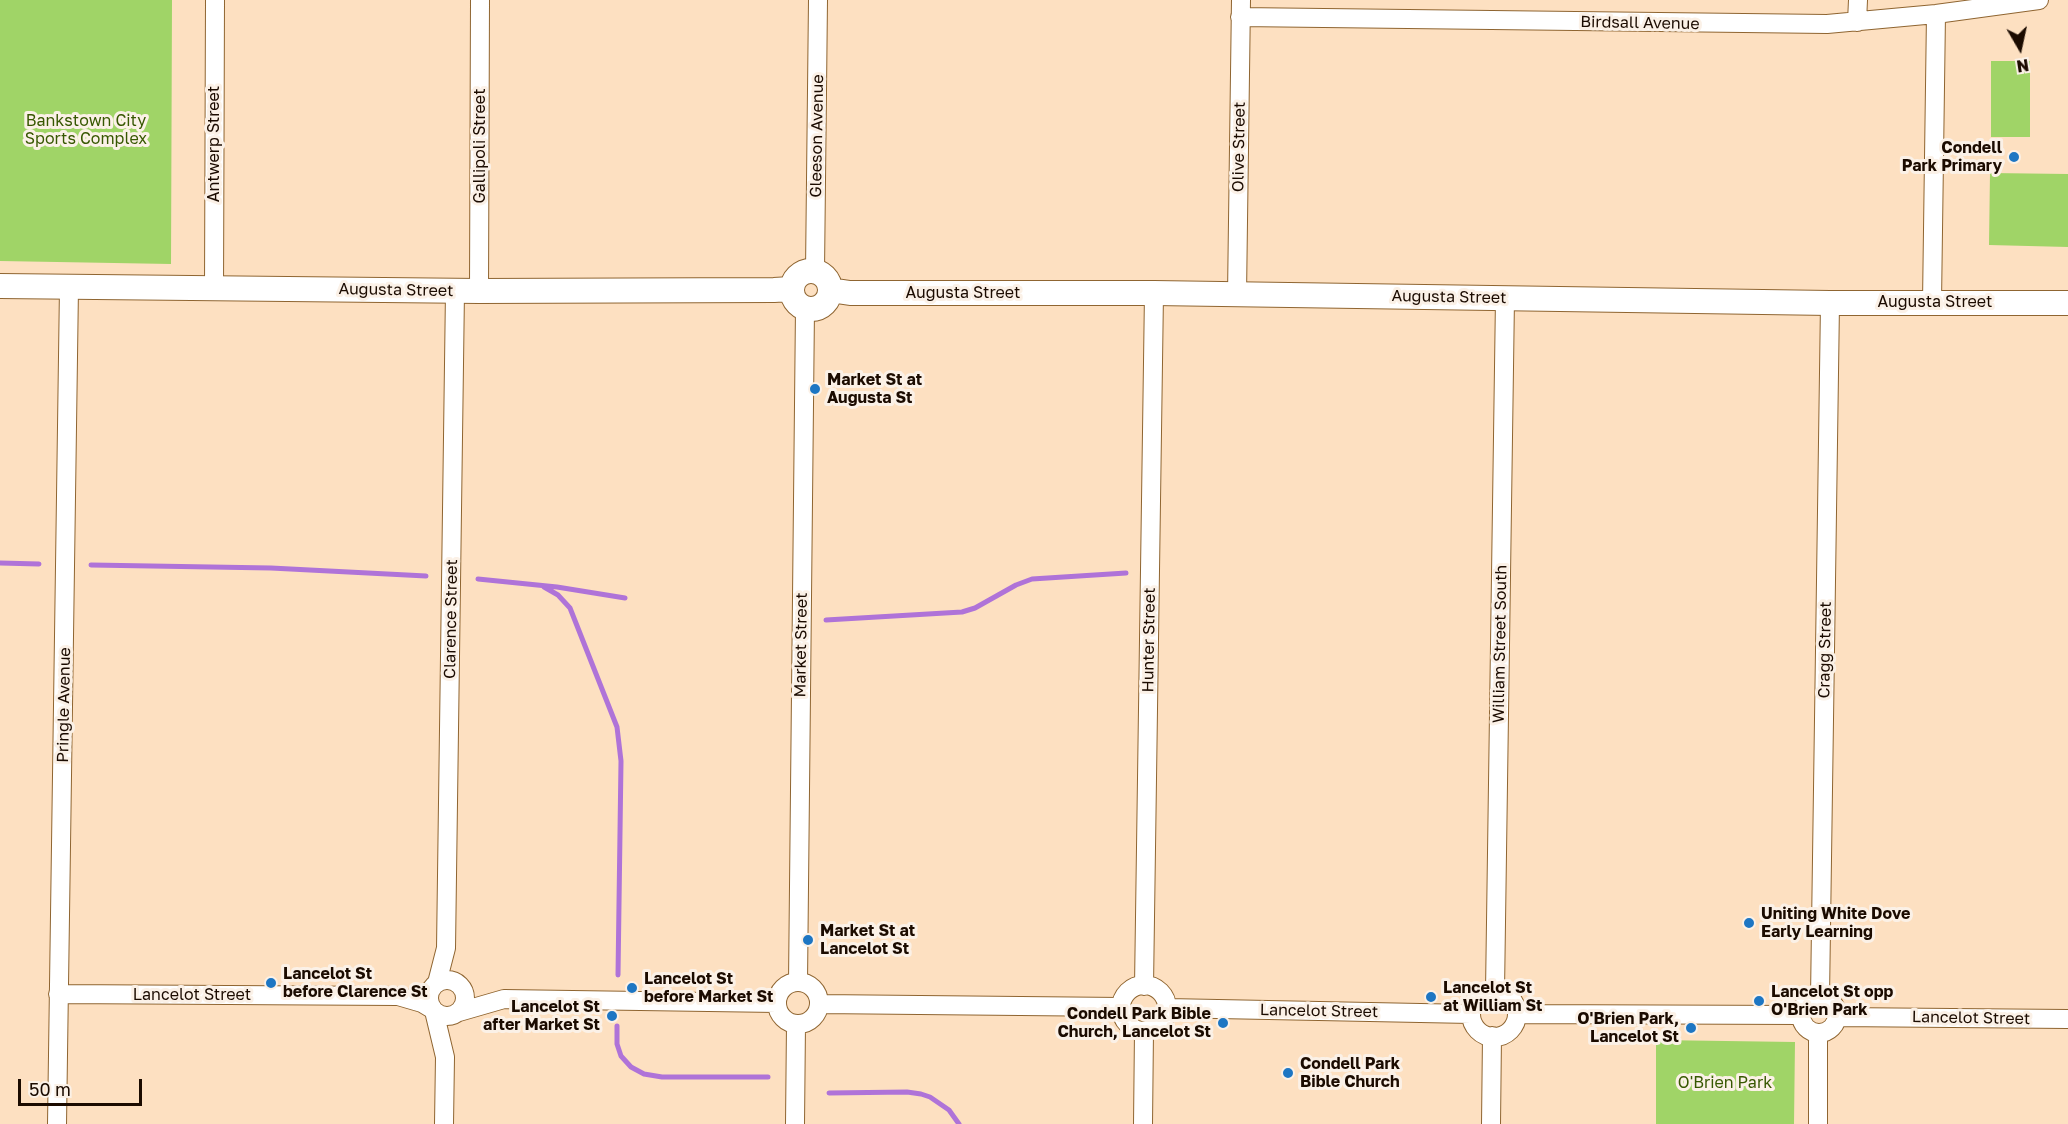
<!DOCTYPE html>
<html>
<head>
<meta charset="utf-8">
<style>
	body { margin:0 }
	#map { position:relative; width:2068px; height:1124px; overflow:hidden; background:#fde0c1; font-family:"Golos Text",sans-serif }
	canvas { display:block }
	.north { position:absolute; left:1990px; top:18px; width:60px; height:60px; -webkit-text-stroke:4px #fbf1e7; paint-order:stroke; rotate:171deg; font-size:16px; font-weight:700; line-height:24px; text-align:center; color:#1b0b00 }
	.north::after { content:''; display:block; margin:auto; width:21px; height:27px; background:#1b0b00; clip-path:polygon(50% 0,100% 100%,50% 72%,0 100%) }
	.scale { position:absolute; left:18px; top:1079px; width:124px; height:27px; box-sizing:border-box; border:3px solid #1b0b00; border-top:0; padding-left:8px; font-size:18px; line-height:21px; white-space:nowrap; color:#1b0b00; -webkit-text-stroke:4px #fbf1e7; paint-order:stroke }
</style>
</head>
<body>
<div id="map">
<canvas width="2068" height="1124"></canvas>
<div class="north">N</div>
<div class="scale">50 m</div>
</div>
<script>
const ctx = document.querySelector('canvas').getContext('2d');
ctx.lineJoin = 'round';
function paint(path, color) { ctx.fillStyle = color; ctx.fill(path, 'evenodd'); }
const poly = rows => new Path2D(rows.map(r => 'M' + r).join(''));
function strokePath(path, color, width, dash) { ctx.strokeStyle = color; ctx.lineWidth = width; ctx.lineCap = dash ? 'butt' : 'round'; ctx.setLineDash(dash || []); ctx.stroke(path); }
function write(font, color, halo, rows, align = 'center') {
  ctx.font = font + ' "Golos Text",sans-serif'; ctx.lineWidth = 6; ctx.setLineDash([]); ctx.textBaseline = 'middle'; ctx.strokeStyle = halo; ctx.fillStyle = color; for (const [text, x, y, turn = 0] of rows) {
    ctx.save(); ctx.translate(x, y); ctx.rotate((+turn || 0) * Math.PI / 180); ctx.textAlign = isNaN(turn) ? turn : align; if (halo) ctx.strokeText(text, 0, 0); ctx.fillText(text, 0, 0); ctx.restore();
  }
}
const green = poly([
	[0,0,172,0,171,264,0,261],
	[1991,61,2030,61,2030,137,1991,137],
	[1990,173,2068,174,2068,247,1989,245],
	[1656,1040,1795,1042,1794,1124,1656,1124]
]);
const stream = poly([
	[0,563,39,564],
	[91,565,271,568,426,576],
	[478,579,557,587,625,598],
	[544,587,558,595,570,608,617,727,621,761,618,975],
	[826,620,962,612,975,608,1016,585,1032,579,1126,573],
	[617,1026,617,1044,621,1056,631,1067,644,1074,662,1077,768,1077],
	[829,1093,907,1092,921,1094,930,1097,949,1110,959,1124]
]);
const street = poly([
	[1240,17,1827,24,1936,14,2039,0],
	[1857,22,1858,0],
	[815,271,818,0],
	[214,289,215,0],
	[479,291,480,0],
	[1237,295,1241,0],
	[1932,302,1936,14],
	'429 998a18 18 0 1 1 36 0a18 18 0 1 1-36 0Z',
	[798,982,805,308],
	'777 1003a21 21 0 1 1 42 0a21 21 0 1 1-42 0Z',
	[437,983,446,948,455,291],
	'1121 1008a23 23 0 1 1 46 0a23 23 0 1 1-46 0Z',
	[1144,986,1154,293],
	[1495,991,1505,298],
	'1471 1014a23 23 0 1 1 46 0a23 23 0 1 1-46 0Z',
	[58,994,398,996,422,1003,432,1009],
	'1801 1015a18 18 0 1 1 36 0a18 18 0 1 1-36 0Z',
	[1820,997,1830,303],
	[819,1004,1121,1007],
	[1167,1008,1471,1014],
	[434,1011,445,1057,444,1124],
	[459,1012,504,999,777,1003],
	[1517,1014,1801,1015],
	[1837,1017,2068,1019],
	[57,1124,69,287],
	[795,1124,796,1024],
	[1143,1124,1144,1031],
	[1491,1124,1492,1036],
	[1818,1124,1818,1033]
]);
const secondary = poly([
	'792 290a19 19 0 1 1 38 0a19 19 0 1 1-38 0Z',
	[0,286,479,291,774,290,791,289],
	[830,290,850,293,1154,293,1830,303,2068,303]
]);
const markers = [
	[2014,157,6,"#1d76c3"],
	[815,389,6,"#1d76c3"],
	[1749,923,6,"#1d76c3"],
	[808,940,6,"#1d76c3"],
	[271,983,6,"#1d76c3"],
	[632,988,6,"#1d76c3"],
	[1431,997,6,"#1d76c3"],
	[1759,1001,6,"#1d76c3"],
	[612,1016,6,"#1d76c3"],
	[1223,1023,6,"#1d76c3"],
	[1691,1028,6,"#1d76c3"],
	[1288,1073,6,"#1d76c3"]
];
const streetNames = [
	["Birdsall Avenue",1640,23,1],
	["Gleeson Avenue",817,136,-89],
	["Antwerp Street",214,144,-90],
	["Gallipoli Street",480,146,-90],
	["Olive Street",1239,147,-89],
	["Augusta Street",396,290,1],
	["Augusta Street",963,293],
	["Augusta Street",1449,297,1],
	["Augusta Street",1935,302],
	["Clarence Street",451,619,-89],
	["Hunter Street",1149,640,-89],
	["William Street South",1500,644,-89],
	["Market Street",801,645,-89],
	["Cragg Street",1825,650,-89],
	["Pringle Avenue",64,705,-89],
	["Lancelot Street",192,995],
	["Lancelot Street",1319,1011,1],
	["Lancelot Street",1971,1018,1]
];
const parkNames = [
	["Bankstown City",86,121],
	["Sports Complex",86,139],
	["O'Brien Park",1725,1083]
];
const poiNames = [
	["Condell",2002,148,"right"],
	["Park Primary",2002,166,"right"],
	["Market St at",827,380],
	["Augusta St",827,398],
	["Uniting White Dove",1761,914],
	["Early Learning",1761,932],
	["Market St at",820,931],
	["Lancelot St",820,949],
	["Lancelot St",283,974],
	["before Clarence St",283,992],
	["Lancelot St",644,979],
	["before Market St",644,997],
	["Lancelot St",1443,988],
	["at William St",1443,1006],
	["Lancelot St opp",1771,992],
	["O'Brien Park",1771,1010],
	["Lancelot St",600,1007,"right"],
	["after Market St",600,1025,"right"],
	["Condell Park Bible",1211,1014,"right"],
	["Church, Lancelot St",1211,1032,"right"],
	["O'Brien Park,",1679,1019,"right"],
	["Lancelot St",1679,1037,"right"],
	["Condell Park",1300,1064],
	["Bible Church",1300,1082]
];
paint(green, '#a0d467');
strokePath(stream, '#af73d8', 5);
strokePath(street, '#8f6531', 20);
strokePath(secondary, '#8f6531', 26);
strokePath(street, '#fff', 18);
strokePath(secondary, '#fff', 24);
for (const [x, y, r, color] of markers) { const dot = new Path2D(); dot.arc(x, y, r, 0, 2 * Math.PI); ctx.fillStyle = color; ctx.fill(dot); strokePath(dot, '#fbf1e7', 2); }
write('16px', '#1b0b00', '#fbf1e7', streetNames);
write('16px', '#375802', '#fbf1e7', parkNames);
write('bold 16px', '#1b0b00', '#fbf1e7', poiNames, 'left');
</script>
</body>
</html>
